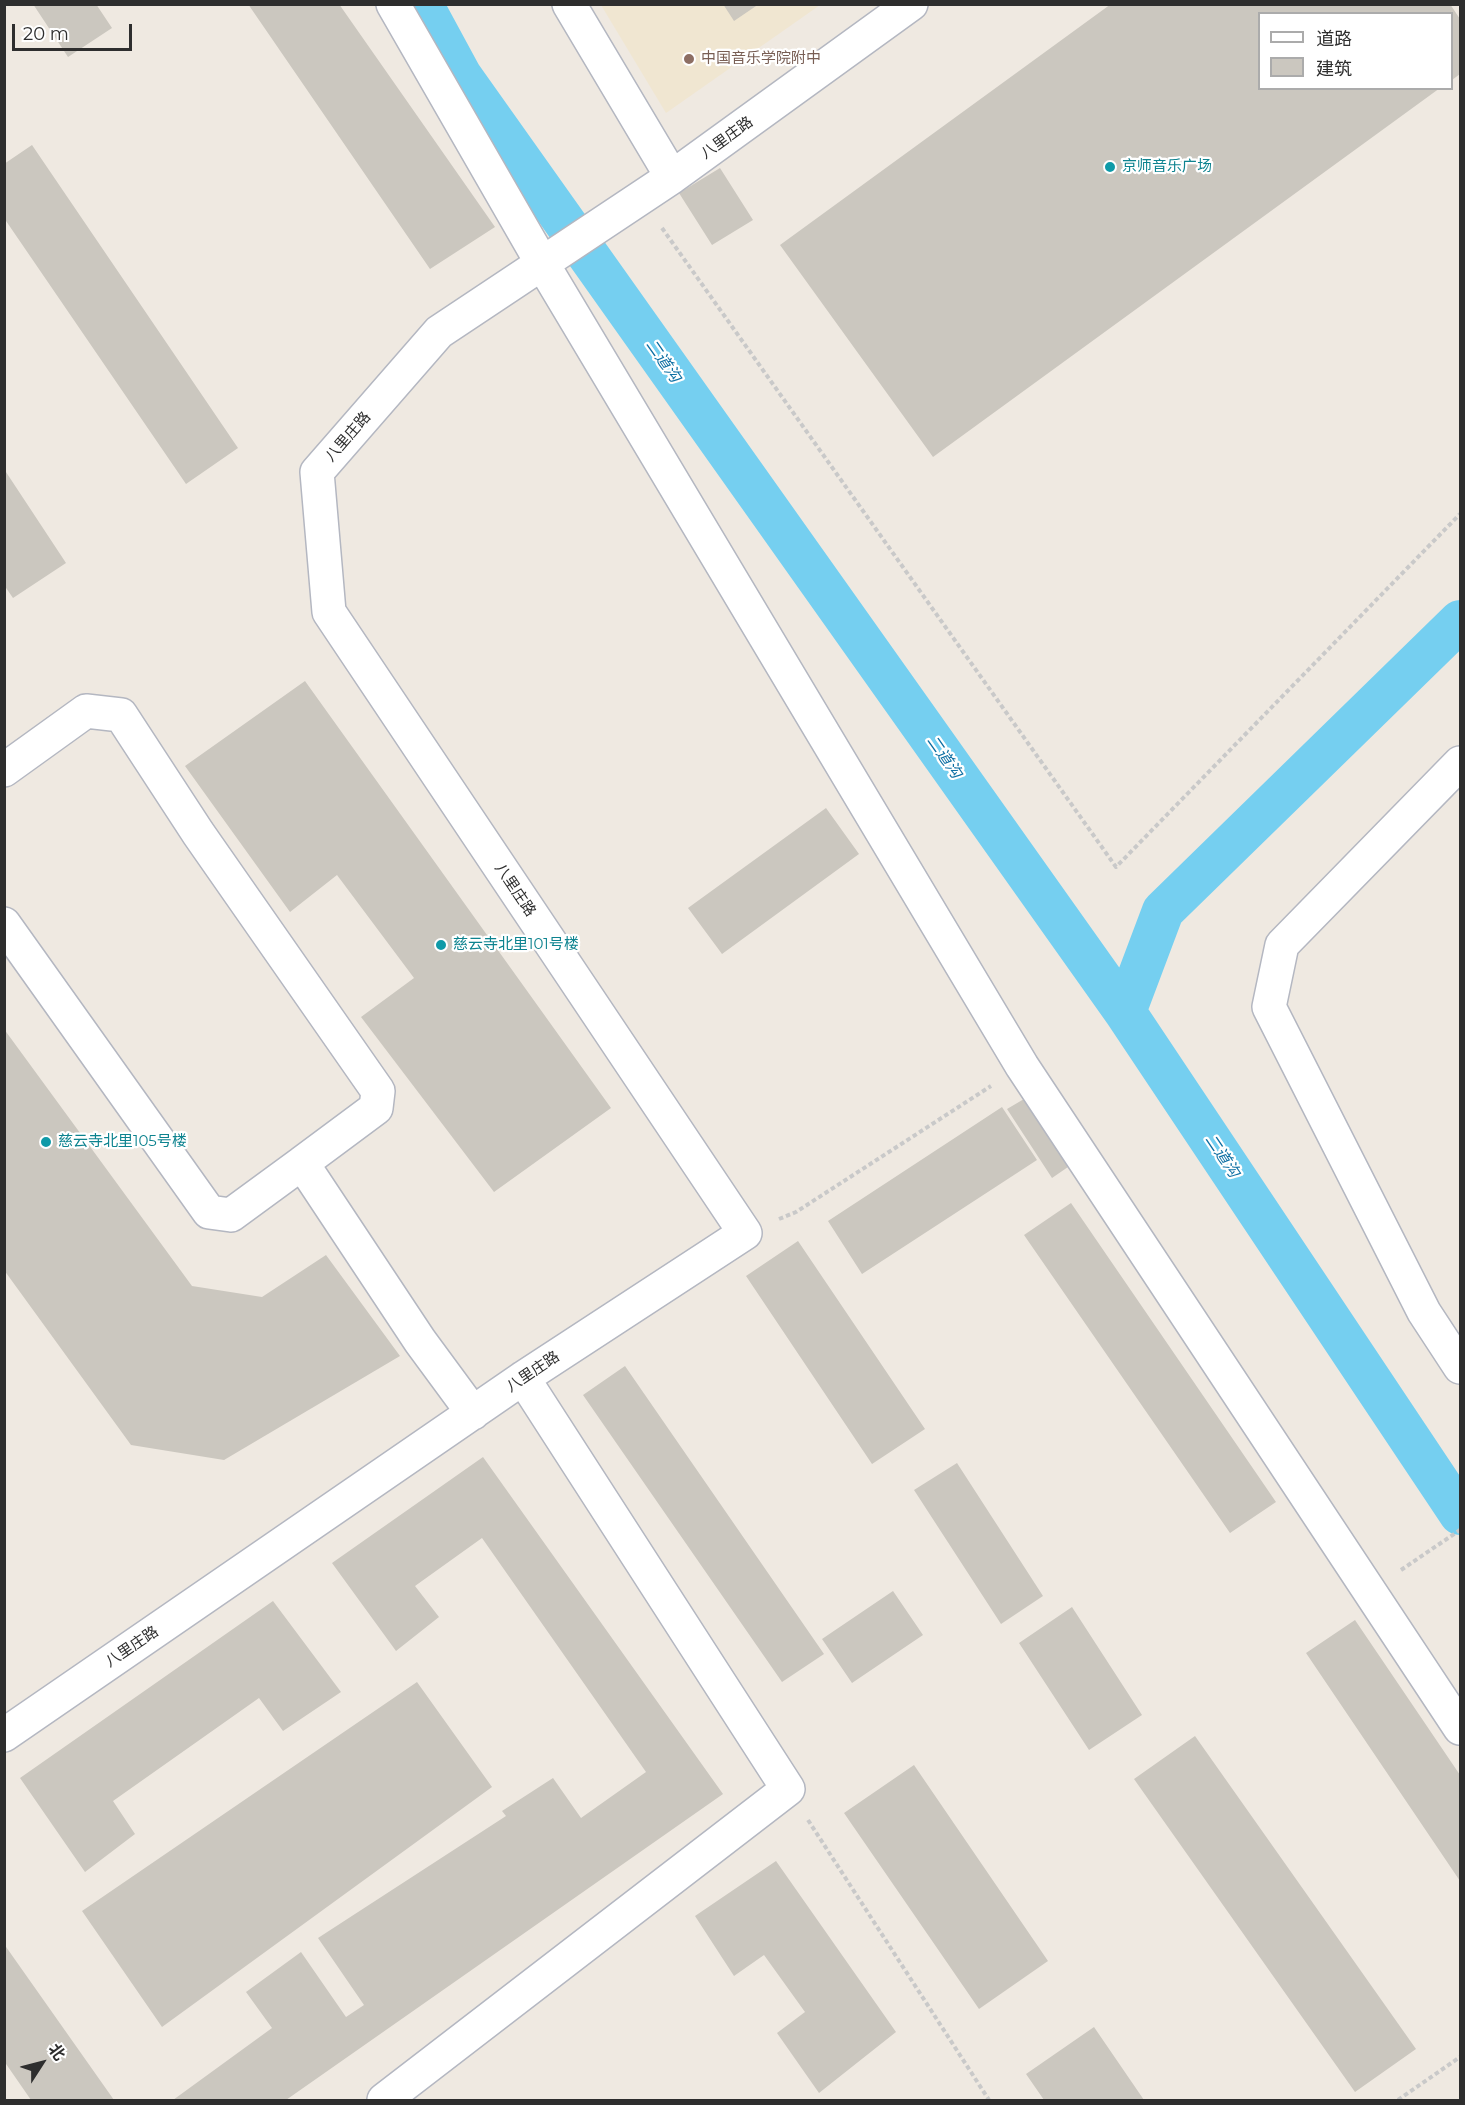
<!DOCTYPE html>
<html>
<head>
<meta charset="utf-8">
<style>
	body { margin:0 }
	#map { position:relative; width:1465px; height:2105px; overflow:hidden; background:#efe9e1; font-family:Montserrat,"Noto Sans SC",sans-serif }
	canvas { display:block }
	.frame { position:absolute; inset:0; border:6px solid #2e2e2e; pointer-events:none }
	.legend { position:absolute; left:1258px; top:12px; width:195px; height:78px; box-sizing:border-box; background:#fff; border:2px solid #ababab; margin:0; padding:8px 10px; list-style:none; font-size:18px; color:#2e2e2e }
	.legend li { display:flex; align-items:center; gap:12px; height:30px }
	.legend b { width:30px; border:2px solid #ababab }
	.north { position:absolute; left:12px; top:2033px; width:60px; height:60px; -webkit-text-stroke:4px #fff; paint-order:stroke; rotate:54deg; font-size:16px; font-weight:700; line-height:24px; text-align:center; color:#2e2e2e }
	.north::after { content:''; display:block; margin:auto; width:21px; height:27px; background:#2e2e2e; clip-path:polygon(50% 0,100% 100%,50% 72%,0 100%) }
	.scale { position:absolute; left:12px; top:24px; width:120px; height:27px; box-sizing:border-box; border:3px solid #2e2e2e; border-top:0; padding-left:8px; font-size:18px; line-height:21px; white-space:nowrap; color:#2e2e2e; -webkit-text-stroke:4px #fff; paint-order:stroke }
</style>
</head>
<body>
<div id="map">
<canvas width="1465" height="2105"></canvas>
<div class="frame"></div>
<ul class="legend">
<li><b style="height:8px;background:#fff"></b>道路</li>
<li><b style="height:16px;background:#cbc7bf"></b>建筑</li>
</ul>
<div class="north">北</div>
<div class="scale">20 m</div>
</div>
<script>
const ctx = document.querySelector('canvas').getContext('2d');
ctx.lineJoin = 'round';
function paint(path, color) { ctx.fillStyle = color; ctx.fill(path, 'evenodd'); }
const poly = rows => new Path2D(rows.map(r => 'M' + r).join(''));
function strokePath(path, color, width, dash) { ctx.strokeStyle = color; ctx.lineWidth = width; ctx.lineCap = dash ? 'butt' : 'round'; ctx.setLineDash(dash || []); ctx.stroke(path); }
function write(font, color, halo, rows, align = 'center') {
  ctx.font = font + ' Montserrat,"Noto Sans SC",sans-serif'; ctx.lineWidth = 4.5; ctx.setLineDash([]); ctx.textBaseline = 'middle'; ctx.strokeStyle = halo; ctx.fillStyle = color; for (const [text, x, y, turn = 0] of rows) {
    ctx.save(); ctx.translate(x, y); ctx.rotate((+turn || 0) * Math.PI / 180); ctx.textAlign = isNaN(turn) ? turn : align; if (halo) ctx.strokeText(text, 0, 0); ctx.fillText(text, 0, 0); ctx.restore();
  }
}
const education = poly([
	[601,5,820,5,666,113]
]);
const canal = poly([
	[422,4,461,76,1125,1012,1460,1514],
	[1125,1012,1163,911,1460,621]
]);
const building = poly([
	[33,4,96,4,112,28,68,57],
	[248,4,339,4,495,227,430,269],
	[723,4,759,4,734,21],
	[1111,4,1450,4,1460,19,1460,74,1452,80,1452,14,1260,14,1260,88,1440,88,933,457,780,245],
	[32,145,238,448,186,484,4,218,4,164],
	[720,168,753,220,712,245,679,193],
	[4,469,66,563,13,598,4,585],
	[305,681,611,1108,494,1192,361,1017,414,978,337,875,290,912,185,766],
	[826,808,859,854,722,954,688,908],
	[4,1029,192,1286,262,1297,326,1255,400,1356,224,1460,131,1445,4,1270],
	[1024,1099,1068,1167,1052,1178,1007,1109],
	[1002,1107,1037,1160,862,1274,828,1221],
	[1071,1203,1276,1502,1230,1533,1024,1235],
	[798,1241,925,1429,872,1464,746,1276],
	[625,1366,824,1654,782,1682,583,1395],
	[483,1457,723,1794,286,2100,173,2100,272,2028,246,1992,301,1952,346,2017,364,2005,318,1938,506,1816,502,1811,553,1778,581,1818,646,1772,482,1538,415,1586,439,1617,396,1651,332,1563],
	[957,1463,1043,1596,1001,1624,914,1490],
	[893,1591,923,1635,852,1683,822,1639],
	[273,1601,341,1692,283,1731,259,1698,113,1801,135,1834,85,1872,20,1778],
	[1072,1607,1142,1715,1089,1750,1019,1643],
	[1355,1620,1460,1775,1460,1881,1306,1653],
	[417,1682,492,1787,162,2027,82,1911],
	[1195,1736,1416,2049,1355,2092,1134,1779],
	[914,1765,1048,1961,979,2009,844,1813],
	[776,1861,896,2032,819,2093,777,2033,805,2012,764,1955,734,1976,695,1916],
	[4,1944,114,2100,31,2100,4,2061],
	[1094,2027,1144,2100,1044,2100,1026,2074]
]);
const path = poly([
	[662,228,1116,867,1460,514],
	[779,1219,796,1212,991,1086],
	[1401,1570,1460,1530],
	[808,1820,989,2100],
	[1398,2100,1460,2057]
]);
const minor = poly([
	[393,4,542,263,1022,1066,1460,1728],
	[569,4,672,177],
	[1460,763,1282,945,1269,1007,1424,1312,1460,1367],
	[4,770,86,711,121,715,198,833,378,1091,376,1108,302,1163,420,1341,473,1413],
	[4,924,209,1212,231,1215,302,1163],
	[4,1735,523,1378,745,1233,329,612,317,472,439,332,672,177,911,4],
	[384,2100,788,1789,523,1378]
]);
const markers = [
	[689,59,6,"#8d6e63"],
	[1110,167,6,"#0f9aa8"],
	[441,945,6,"#0f9aa8"],
	[46,1142,6,"#0f9aa8"]
];
const educationNames = [
	["中国音乐学院附中",701,59]
];
const streetNames = [
	["八里庄路",727,138,-36],
	["八里庄路",348,437,-49],
	["八里庄路",515,890,56],
	["八里庄路",533,1372,-34],
	["八里庄路",132,1647,-34]
];
const cultureNames = [
	["京师音乐广场",1122,167],
	["慈云寺北里101号楼",453,945],
	["慈云寺北里105号楼",58,1142]
];
const waterNames = [
	["二道沟",663,361,55],
	["二道沟",944,757,55],
	["二道沟",1222,1156,56]
];
paint(education, '#f0e6d1');
strokePath(canal, '#75cff0', 42);
paint(building, '#cbc7bf');
strokePath(minor, '#b4b7c1', 36);
strokePath(path, '#c9c9c9', 4, [4.5, 3]);
strokePath(minor, '#fff', 33);
for (const [x, y, r, color] of markers) { const dot = new Path2D(); dot.arc(x, y, r, 0, 2 * Math.PI); ctx.fillStyle = color; ctx.fill(dot); strokePath(dot, '#fff', 2); }
write('15px', '#785e54', '#fff', educationNames, 'left');
write('15px', '#2e2e2e', '#fff', streetNames);
write('15px', '#0d838f', '#fff', cultureNames, 'left');
write('italic 16px', '#0d6fa3', '#fff', waterNames);
</script>
</body>
</html>
